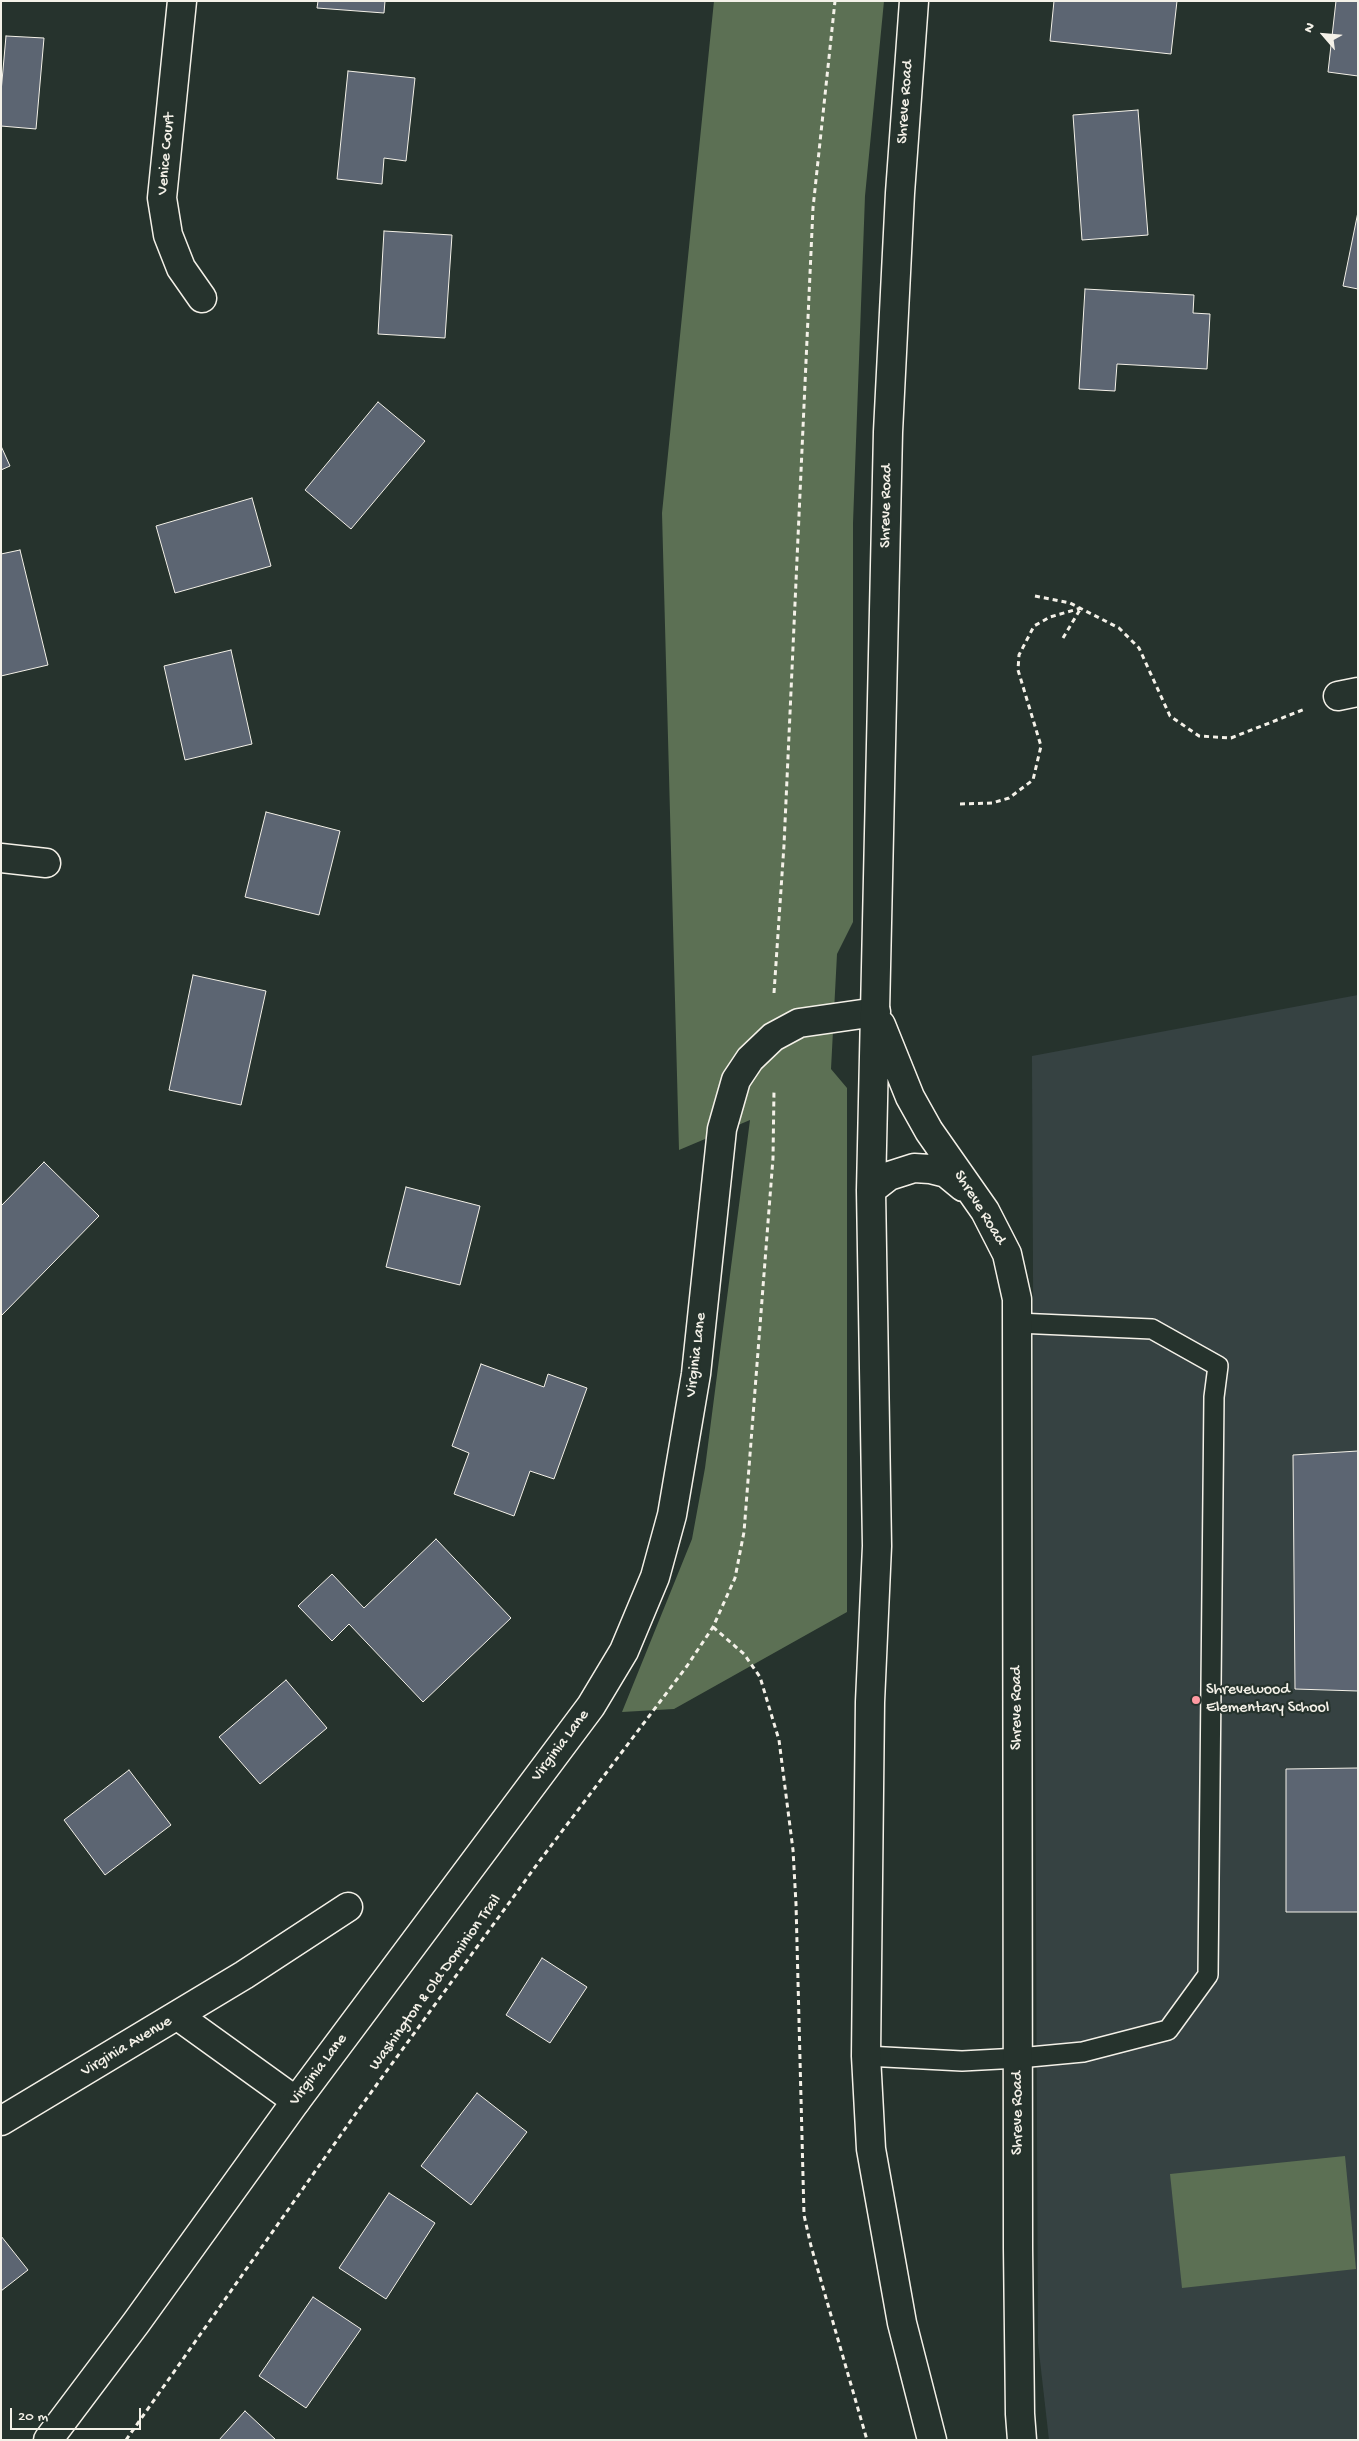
<!DOCTYPE html>
<html>
<head>
<meta charset="utf-8">
<style>
	body { margin:0 }
	#map { position:relative; width:1359px; height:2441px; overflow:hidden; background:#26332d; font-family:"Gochi Hand",sans-serif }
	canvas { display:block }
	.frame { position:absolute; inset:0; border:2px solid #f4f1e8; pointer-events:none }
	.north { position:absolute; left:1299px; top:10px; width:50px; height:50px; -webkit-text-stroke:4px #26332d; paint-order:stroke; rotate:297deg; font-size:14px; font-weight:700; line-height:20px; text-align:center; color:#f4f1e8 }
	.north::after { content:''; display:block; margin:auto; width:18px; height:22px; background:#f4f1e8; clip-path:polygon(50% 0,100% 100%,50% 72%,0 100%) }
	.scale { position:absolute; left:10px; top:2408px; width:131px; height:22px; box-sizing:border-box; border:2px solid #f4f1e8; border-top:0; padding-left:6px; font-size:15px; line-height:18px; white-space:nowrap; color:#f4f1e8; -webkit-text-stroke:4px #26332d; paint-order:stroke }
</style>
</head>
<body>
<div id="map">
<canvas width="1359" height="2441"></canvas>
<div class="frame"></div>
<div class="north">N</div>
<div class="scale">20 m</div>
</div>
<script>
const ctx = document.querySelector('canvas').getContext('2d');
ctx.lineJoin = 'round';
function paint(path, color) { ctx.fillStyle = color; ctx.fill(path, 'evenodd'); }
const poly = rows => new Path2D(rows.map(r => 'M' + r).join(''));
function strokePath(path, color, width, dash) { ctx.strokeStyle = color; ctx.lineWidth = width; ctx.lineCap = dash ? 'butt' : 'round'; ctx.setLineDash(dash || []); ctx.stroke(path); }
function write(font, color, halo, rows, align = 'center') {
  ctx.font = font + ' "Gochi Hand",sans-serif'; ctx.lineWidth = 4.5; ctx.setLineDash([]); ctx.textBaseline = 'middle'; ctx.strokeStyle = halo; ctx.fillStyle = color; for (const [text, x, y, turn = 0] of rows) {
    ctx.save(); ctx.translate(x, y); ctx.rotate((+turn || 0) * Math.PI / 180); ctx.textAlign = isNaN(turn) ? turn : align; if (halo) ctx.strokeText(text, 0, 0); ctx.fillText(text, 0, 0); ctx.restore();
  }
}
const built = poly([
	[1358,995,1358,2440,1049,2440,1038,2343,1032,1056]
]);
const green = poly([
	[714,1,884,1,865,196,853,523,853,922,837,954,831,1069,847,1088,847,1612,674,1709,622,1712,692,1539,705,1468,750,1120,679,1150,662,513],
	[1345,2156,1356,2269,1182,2288,1170,2174]
]);
const building = poly([
	[318,1,385,1,384,13,317,8,318,1],
	[1054,1,1177,1,1171,54,1050,41,1054,1],
	[1336,1,1358,1,1358,76,1328,72,1336,1],
	[6,36,44,38,36,129,1,126,1,92,6,36],
	[348,71,415,78,406,161,384,158,382,184,337,179,348,71],
	[1138,110,1148,235,1082,240,1073,115,1138,110],
	[1358,212,1358,289,1343,286,1358,212],
	[384,231,452,235,445,338,378,334,384,231],
	[1085,289,1194,295,1193,313,1210,314,1207,369,1117,364,1115,391,1079,389,1085,289],
	[378,402,425,441,351,529,305,490,378,402],
	[1,446,10,466,1,470,1,446],
	[252,498,271,566,175,593,156,526,252,498],
	[20,550,48,665,1,676,1,554,20,550],
	[231,650,252,744,185,760,164,666,231,650],
	[266,812,340,831,319,915,245,897,266,812],
	[193,975,266,991,241,1105,169,1090,193,975],
	[44,1162,99,1216,1,1316,1,1206,44,1162],
	[406,1187,480,1206,460,1285,386,1267,406,1187],
	[481,1364,544,1387,548,1374,587,1388,554,1479,530,1471,514,1516,454,1494,469,1453,452,1446,481,1364],
	[1358,1451,1358,1691,1295,1689,1293,1455,1358,1451],
	[436,1539,511,1618,423,1702,349,1624,332,1641,298,1606,332,1574,364,1608,436,1539],
	[286,1680,327,1728,260,1784,219,1737,286,1680],
	[1358,1768,1358,1912,1286,1912,1286,1769,1358,1768],
	[129,1770,171,1825,105,1875,64,1820,129,1770],
	[542,1958,587,1987,550,2043,506,2015,542,1958],
	[477,2093,527,2132,471,2205,421,2166,477,2093],
	[389,2193,435,2223,386,2299,339,2268,389,2193],
	[1,2236,28,2270,1,2291,1,2236],
	[313,2297,361,2329,306,2408,259,2376,313,2297],
	[245,2411,276,2440,219,2440,245,2411]
]);
const path = poly([
	[1035,596,1070,603,1119,628,1139,648,1170,716,1199,736,1231,738,1305,709],
	[1063,638,1081,608],
	[960,804,992,803,1009,798,1033,780,1041,746,1018,670,1019,655,1034,626,1050,617,1081,608],
	[774,993,784,845,813,208,835,1],
	[713,1627,744,1654,760,1677,779,1740,793,1850,796,1904,804,2215,811,2246,867,2440],
	[126,2440,359,2109,541,1859,687,1666,713,1627,735,1578,744,1532,773,1158,774,1090]
]);
const service = poly([
	[866,2056,962,2061,1019,2058,1083,2052,1168,2030,1208,1975,1214,1397,1218,1366,1152,1329,1017,1323]
]);
const minor = poly([
	[182,1,162,198,168,235,181,268,202,298],
	[1338,696,1358,692],
	[1,858,46,863],
	[178,2016,296,2101],
	[1,2121,244,1975,348,1907]
]);
const tertiary = poly([
	[48,2440,136,2323,296,2101,591,1706,624,1651,655,1577,672,1515,696,1374,722,1129,736,1080,750,1059,773,1037,799,1023,876,1012]
]);
const secondary = poly([
	[914,1,900,193,888,432,871,1190,877,1546,870,1702,866,2056,871,2149,902,2323,932,2440],
	[881,1025,910,1097,929,1131,985,1211,1007,1254,1017,1299,1018,2248,1020,2414,1022,2440],
	[871,1190,889,1176,914,1168,930,1169,946,1173,963,1187]
]);
const markers = [
	[1196,1700,5,"#ff9aa2"]
];
const streetNames = [
	["Shreve Road",906,102,-86],
	["Venice Court",167,154,-85],
	["Shreve Road",887,506,-89],
	["Shreve Road",979,1208,58],
	["Virginia Lane",697,1355,-83],
	["Shreve Road",1018,1708,-90],
	["Virginia Lane",561,1746,-53],
	["Washington & Old Dominion Trail",436,1983,-54],
	["Virginia Avenue",127,2047,-31],
	["Virginia Lane",319,2070,-53],
	["Shreve Road",1019,2113,-90]
];
const poiNames = [
	["Shrevewood",1206,1691],
	["Elementary School",1206,1709]
];
paint(built, '#364242');
paint(green, '#5c7054');
paint(building, '#5c6572');
strokePath(building, '#f4f1e8', 1);
strokePath(service, '#f4f1e8', 22);
strokePath(minor, '#f4f1e8', 31);
strokePath(tertiary, '#f4f1e8', 31);
strokePath(secondary, '#f4f1e8', 31);
strokePath(path, '#f4f1e8', 3, [5, 4]);
strokePath(service, '#26332d', 19);
strokePath(minor, '#26332d', 28);
strokePath(tertiary, '#26332d', 28);
strokePath(secondary, '#26332d', 28);
for (const [x, y, r, color] of markers) { const dot = new Path2D(); dot.arc(x, y, r, 0, 2 * Math.PI); ctx.fillStyle = color; ctx.fill(dot); strokePath(dot, '#26332d', 2); }
write('16px', '#f4f1e8', '#26332d', streetNames);
write('16px', '#f4f1e8', '#26332d', poiNames, 'left');
</script>
</body>
</html>
